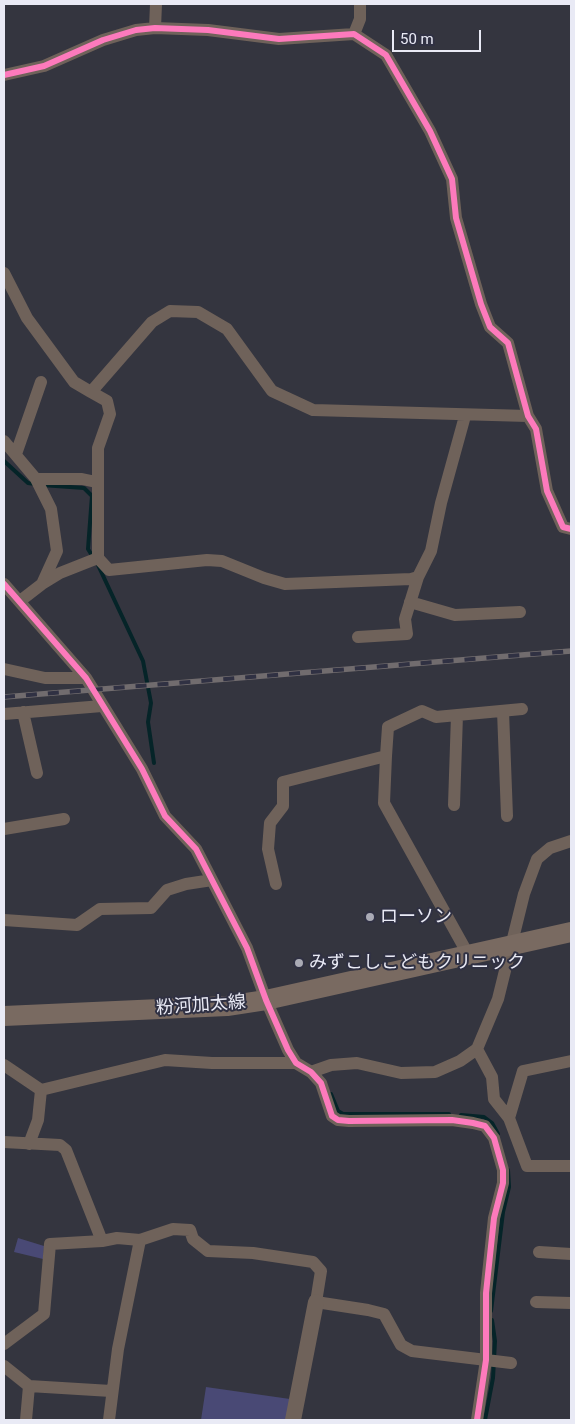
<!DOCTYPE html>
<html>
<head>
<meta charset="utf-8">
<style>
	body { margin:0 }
	#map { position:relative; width:575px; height:1424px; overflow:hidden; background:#34353f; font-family:Roboto,sans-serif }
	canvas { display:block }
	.frame { position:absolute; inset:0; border:5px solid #e9eaf5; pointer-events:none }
	.scale { position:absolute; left:392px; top:30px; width:89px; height:22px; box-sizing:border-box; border:2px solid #e9eaf5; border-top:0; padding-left:6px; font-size:15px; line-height:18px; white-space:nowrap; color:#e9eaf5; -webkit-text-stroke:4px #303143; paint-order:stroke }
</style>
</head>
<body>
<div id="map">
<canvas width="575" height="1424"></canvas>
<div class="frame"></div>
<div class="scale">50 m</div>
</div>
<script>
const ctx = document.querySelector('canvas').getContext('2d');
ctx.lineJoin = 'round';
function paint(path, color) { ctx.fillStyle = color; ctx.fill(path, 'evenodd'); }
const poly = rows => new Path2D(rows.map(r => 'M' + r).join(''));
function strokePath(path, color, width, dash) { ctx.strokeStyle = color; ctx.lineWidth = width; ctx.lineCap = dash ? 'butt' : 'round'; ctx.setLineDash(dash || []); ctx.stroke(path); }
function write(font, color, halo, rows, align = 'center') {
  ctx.font = font + ' Roboto,"Noto Sans JP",sans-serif'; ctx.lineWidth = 4; ctx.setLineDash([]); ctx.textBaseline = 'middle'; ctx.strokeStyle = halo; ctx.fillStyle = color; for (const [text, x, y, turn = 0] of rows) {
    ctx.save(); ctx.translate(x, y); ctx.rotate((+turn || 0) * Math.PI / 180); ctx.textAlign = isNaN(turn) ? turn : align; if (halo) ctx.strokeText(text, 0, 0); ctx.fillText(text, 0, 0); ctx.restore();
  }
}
const green = poly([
	[18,1238,44,1246,43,1259,14,1252],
	[206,1387,290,1399,286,1420,201,1420]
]);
const stream = poly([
	[4,461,28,483,35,484],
	[42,485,84,488,92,496,88,549,93,557],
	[98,565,143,661,151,703,148,722,154,763],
	[331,1094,338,1111,343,1114,449,1114],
	[461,1115,484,1117,492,1123,498,1134],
	[491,1311,503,1212,509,1187,508,1170],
	[485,1420,493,1378,495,1341,492,1320]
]);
const minor = poly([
	[155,28,156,4],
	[354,34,360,19,360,4],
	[4,75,44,66,103,40,136,30,155,28,208,30,279,39,354,34,386,55,430,131,452,179,456,218,481,304,490,327,508,343,528,416,536,429,547,491,563,527,571,529],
	[4,273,27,318,74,382,91,392,152,322,170,311,198,312,227,329,272,391,313,410,528,416],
	[4,441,36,479,51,509,57,551,42,584,20,601],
	[16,454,41,382],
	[36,479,82,479,96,482],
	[98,558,109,570,207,560,222,561,264,578,285,584,411,579,418,577,431,551,441,503,465,416],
	[4,584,86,678,142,769,165,816,196,849,247,948,266,1000,288,1050,296,1063,311,1072,321,1083,332,1116,338,1120,349,1121,452,1120,473,1123,485,1126,494,1138,503,1170,503,1183,494,1218,486,1293,486,1360,477,1420],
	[42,584,60,573,98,558,98,448,110,414,107,401,91,392],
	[410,602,455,615,520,612],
	[358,637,407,634,405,619,418,577],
	[4,669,45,678,86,678],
	[503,711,507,816],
	[23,712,37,773],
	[4,714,102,706],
	[386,756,388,727,422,711,436,717,522,709],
	[454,805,457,715],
	[4,829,64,819],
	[276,884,268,849,270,823,283,806,283,782,386,756,384,803,469,956],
	[4,920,77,925,100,909,151,908,167,890,186,884,212,880],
	[477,1049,492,1077,494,1099,509,1118,527,1166,571,1166],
	[4,1065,41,1090],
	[311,1072,331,1065,357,1063,401,1073,435,1072,460,1061,477,1049,498,999,524,894,537,859,550,848,571,841],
	[41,1090,165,1060,212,1063,296,1063],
	[509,1118,523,1071,571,1061],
	[4,1142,60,1145,66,1150,102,1241,117,1238,140,1240,173,1229,190,1230,193,1239,208,1251,253,1253,313,1262,321,1271,316,1302,368,1310,384,1314,401,1345,412,1351,511,1363],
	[29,1144,38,1120,41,1090],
	[539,1252,571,1254],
	[536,1302,571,1303],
	[4,1344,44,1314,50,1244,102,1241],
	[4,1366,29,1386,111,1391],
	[26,1420,29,1386],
	[109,1420,118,1349,140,1240]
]);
const tertiary = poly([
	[293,1420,316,1302]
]);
const primary = poly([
	[4,1016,227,1006,266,1000,571,932]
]);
const rail = poly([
	[4,697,571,651]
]);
const cycleway = poly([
	[4,75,44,66,103,40,136,30,155,28,208,30,279,39,354,34,386,55,430,131,452,179,456,218,481,304,490,327,508,343,528,416,536,429,547,491,563,527,571,529],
	[4,584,86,678,142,769,165,816,196,849,247,948,266,1000,288,1050,296,1063,311,1072,321,1083,332,1116,338,1120,349,1121,452,1120,473,1123,485,1126,494,1138,503,1170,503,1183,494,1218,486,1293,486,1360,477,1420]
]);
const markers = [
	[370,917,5,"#aaabb5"],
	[299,963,5,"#aaabb5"]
];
const poiNames = [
	["ローソン",380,917],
	["みずこしこどもクリニック",309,963]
];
const streetNames = [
	["粉河加太線",201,1006,-4]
];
paint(green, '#494975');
strokePath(stream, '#052428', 4);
strokePath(minor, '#6f625a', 12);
strokePath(tertiary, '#6f625a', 16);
strokePath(primary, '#796a61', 20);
strokePath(rail, '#716c6e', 5.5);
strokePath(rail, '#303143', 4, [11]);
strokePath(cycleway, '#fd7abc', 6);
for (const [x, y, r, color] of markers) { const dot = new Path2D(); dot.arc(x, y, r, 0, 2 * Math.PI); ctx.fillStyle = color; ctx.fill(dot); strokePath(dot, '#303143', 2); }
write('18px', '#e9eaf5', '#303143', poiNames, 'left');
write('18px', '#e9eaf5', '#303143', streetNames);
</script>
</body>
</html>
